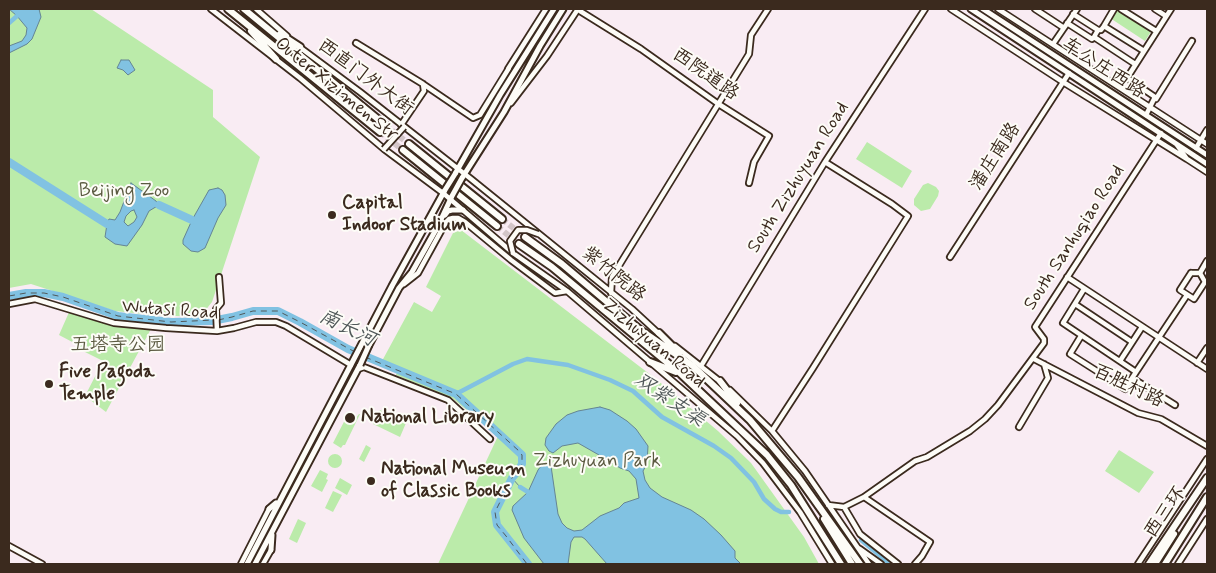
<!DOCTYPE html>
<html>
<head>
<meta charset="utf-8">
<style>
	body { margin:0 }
	#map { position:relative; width:1216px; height:573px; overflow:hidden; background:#f9ecf3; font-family:Mynerve,sans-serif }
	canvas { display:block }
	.frame { position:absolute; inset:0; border:10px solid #3b2a1e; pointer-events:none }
</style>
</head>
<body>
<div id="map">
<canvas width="1216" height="573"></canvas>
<div class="frame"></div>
</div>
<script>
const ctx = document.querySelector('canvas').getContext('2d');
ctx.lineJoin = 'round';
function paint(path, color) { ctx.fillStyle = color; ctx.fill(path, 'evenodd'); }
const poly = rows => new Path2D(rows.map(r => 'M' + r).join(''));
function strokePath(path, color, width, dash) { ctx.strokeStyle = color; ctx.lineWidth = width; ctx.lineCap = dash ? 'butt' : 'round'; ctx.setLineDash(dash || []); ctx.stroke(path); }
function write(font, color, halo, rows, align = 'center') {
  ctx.font = font + ' Mynerve,"LXGW WenKai TC",sans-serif'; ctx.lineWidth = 4; ctx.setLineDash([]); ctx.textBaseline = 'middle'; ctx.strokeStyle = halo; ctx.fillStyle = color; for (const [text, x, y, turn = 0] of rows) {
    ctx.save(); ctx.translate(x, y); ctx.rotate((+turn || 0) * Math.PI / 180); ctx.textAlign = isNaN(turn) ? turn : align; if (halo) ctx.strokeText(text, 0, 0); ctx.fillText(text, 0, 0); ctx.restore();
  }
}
const green = poly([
	[9,9,91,9,213,90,213,117,260,157,212,302,200,317,152,315,115,311,31,284,9,288],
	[1116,9,1119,9,1152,30,1145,41,1110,18],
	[867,142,912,171,902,188,856,159],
	[928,183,936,187,939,191,938,196,930,209,921,211,914,205,914,199,923,185],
	[461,230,656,379,718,431,751,463,804,537,819,564,438,564,498,436,452,398,396,375,399,367,382,361,414,302,432,312,441,296,426,287,453,233],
	[70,310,112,323,151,329,106,412,85,396,103,361,77,348,78,345,59,335],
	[380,410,406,423,400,437,373,424],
	[348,414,356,418,359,414,360,414,345,445,343,445,341,448,333,443],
	[366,445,371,448,364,462,359,459],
	[1119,450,1154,472,1139,493,1105,471],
	'328 461a7 7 0 1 1 14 0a7 7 0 1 1-14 0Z',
	[320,470,328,474,326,479,328,480,322,492,311,486],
	[340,478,352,485,347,495,335,488],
	[333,491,342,495,333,512,325,508],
	[298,519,306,523,297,543,289,539]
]);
const water = poly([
	[9,9,39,9,41,17,32,39,27,44,9,53,9,46,22,41,26,35,27,28,17,16,9,9],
	[121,60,129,60,135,70,128,75,123,70,117,68,121,60],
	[131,183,156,201,159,205,149,211,142,225,127,246,115,244,105,237,107,224,109,219,115,220,120,212,131,183],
	[134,210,137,217,134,222,128,226,124,222,126,216,131,211,134,210],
	[218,188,222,190,225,195,226,205,218,218,205,248,198,252,191,251,183,244,183,240,192,220,209,190,218,188],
	[600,407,610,410,627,421,636,429,648,446,647,464,643,471,645,480,650,488,662,497,691,510,704,519,721,535,735,551,735,558,741,564,607,564,585,539,582,537,574,537,571,542,568,564,544,564,524,538,512,510,513,506,528,492,538,470,544,462,551,466,558,514,562,523,567,528,574,531,582,530,600,516,619,508,624,503,639,498,636,479,629,471,620,468,611,462,603,462,600,460,599,455,578,443,562,446,553,453,549,451,545,445,546,438,556,424,567,415,578,411,600,407]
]);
const stream = poly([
	[512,478,520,487]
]);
const canal = poly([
	[9,23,17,16],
	[456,394,513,364,527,359,568,365,610,380,633,391,662,417,714,446,731,458,754,482,764,499,775,509,781,512,789,512],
	[520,487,528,492],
	[861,540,890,564]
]);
const river = poly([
	[9,162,107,224],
	[159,205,192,220],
	[9,296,26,293,44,293,63,297,118,316,171,322,212,321,232,317,253,311,278,311,300,322,348,349,456,394,522,455,522,464,517,472,512,478,495,512,497,525,528,564]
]);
const ferry = poly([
	[9,296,26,293,44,293,63,297,118,316,171,322,214,320],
	[218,320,232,317,253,311,278,311,300,322,355,352],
	[365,357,456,394,519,451,522,455,522,464,517,472,512,478,495,512,497,525,506,536,527,564]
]);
const highwayTunnel = poly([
	[385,125,409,144],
	[380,132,403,150],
	[502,219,525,237],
	[497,226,519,244]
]);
const minor = poly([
	[211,9,300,78,384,149,443,193,513,253,567,291,737,436,763,463,800,512,832,564],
	[256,9,287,36],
	[951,9,1063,82,1187,159],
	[998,9,1207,144],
	[1035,9,1064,28],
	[1114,9,1104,26,1144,51],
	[1121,9,1156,31],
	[1155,9,1166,16],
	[580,11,641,49,717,103,769,136,754,162,749,183],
	[1073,14,1098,30],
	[1067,23,1092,39,1094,37],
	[1104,26,1101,30,1098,30,1094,37,1135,64],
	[356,43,423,84,473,118,480,115,509,68],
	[1053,44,1077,9],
	[298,46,360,92,471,179,632,309,659,334],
	[508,69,546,9],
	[1156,99,1192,41],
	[511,103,547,56,578,9],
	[1146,115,1155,97,1127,78,1171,9],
	[401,125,424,91,423,84],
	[1177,145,1187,159,1207,172],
	[1196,148,1207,130],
	[950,257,1069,73],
	[1191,273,1200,273,1205,282,1194,299,1180,290,1191,273],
	[1200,273,1207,261],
	[1067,277,1207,369],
	[404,284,418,273,446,222,449,219,453,218,458,218,465,222,511,260,555,293,567,291],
	[1084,289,1063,323,1136,372,1187,295],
	[611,293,612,277,749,54,751,35,768,9],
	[9,304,35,299,114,323,166,328,217,331,234,328,256,322,276,322,286,326,351,365],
	[1075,304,1132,342],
	[217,331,216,309,221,303,219,277],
	[1081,336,1070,354,1125,389,1136,372],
	[675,346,722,383],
	[1034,359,1138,413,1161,419,1207,446],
	[1120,361,1142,327],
	[1197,363,1207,348],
	[701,366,825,162,925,9],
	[358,369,364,367,448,400,490,439],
	[1132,378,1175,405],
	[730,390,772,431,805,471,869,564],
	[1019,427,1048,378,1044,364],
	[772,431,813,368,908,216,892,204,825,162],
	[864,497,930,542,922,556,915,564],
	[828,505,844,507,864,497,915,461,927,457,970,431,985,419,998,405,1044,343,1044,339,1035,327,1161,133],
	[844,507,860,534,898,564],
	[9,546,42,564],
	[860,549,881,564],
	[241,564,269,509],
	[263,564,271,550],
	[1138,564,1207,459],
	[1178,564,1207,519]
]);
const major = poly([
	[971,9,1207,164],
	[983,9,1207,155],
	[455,174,500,95,554,9],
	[462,178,504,112,540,46,563,9],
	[445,215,448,211,452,210,463,210],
	[369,345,399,288,412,272,438,226,452,196],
	[269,509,276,503],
	[271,550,272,535],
	[247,564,392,286,445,190],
	[255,564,360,365]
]);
const highway = poly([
	[228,9,380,132],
	[244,9,385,125],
	[251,31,276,59],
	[280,34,300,47],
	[409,144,502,219],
	[403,150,497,226],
	[525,237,562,264,639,329,693,366,750,420,798,477,860,564],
	[519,244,552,267,681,374,767,455,791,485,841,564],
	[659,333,679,353],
	[650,362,676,372],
	[720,381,737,403],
	[824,519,852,564],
	[1149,564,1207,478],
	[1155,564,1174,534],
	[1165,564,1207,497]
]);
const minorBridge = poly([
	[384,149,404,127],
	[513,253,510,241,518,230,527,230,538,234]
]);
const majorBridge = poly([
	[445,190,455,174],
	[452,196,462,178],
	[360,365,369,345]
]);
const markers = [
	[332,215,5,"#3b2a1e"],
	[49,384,5,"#3b2a1e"],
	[350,418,6,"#3b2a1e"],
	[371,481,5,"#3b2a1e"]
];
const streetNames = [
	["车公庄西路",1103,69,33],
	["西院道路",705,75,35],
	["西直门外大街",365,78,37],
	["Outer Xizimen Str",336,90,39],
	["潘庄南路",996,157,-57],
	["South Zizhuyuan Road",799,178,-58],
	["South Sanhuqiao Road",1075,238,-57],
	["紫竹院路",613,275,39],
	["Wutasi Road",170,311,4],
	["Zizhuyuan Road",653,344,40],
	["百胜村路",1128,387,25],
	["西三环",1166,513,-55]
];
const parkNames = [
	["Beijing Zoo",124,192],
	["五塔寺公园",118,346],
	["Zizhuyuan Park",597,462]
];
const poiNames = [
	["Capital",342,204],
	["Indoor Stadium",342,226],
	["Five Pagoda",59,373],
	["Temple",59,395],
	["National Library",361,418],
	["National Museum",381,470],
	["of Classic Books",381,492]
];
const waterNames = [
	["南长河",347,329,26],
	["双紫支渠",669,401,34]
];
paint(green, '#bbebaa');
paint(water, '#81c2e2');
strokePath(water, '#658594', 1);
strokePath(stream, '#658594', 1);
strokePath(canal, '#81c2e2', 4.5);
strokePath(river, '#81c2e2', 8);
strokePath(ferry, '#505859', 1, [6, 5]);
strokePath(highwayTunnel, '#d3c5c8', 6, [6, 3]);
strokePath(minor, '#3b2a1e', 8);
strokePath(major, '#3b2a1e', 9);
strokePath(highway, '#3b2a1e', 10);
strokePath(minor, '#fdfcf7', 4.5);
strokePath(major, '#fdfcf7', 5);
strokePath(highway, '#fdfcf7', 6);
strokePath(minorBridge, '#3b2a1e', 8, []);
strokePath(majorBridge, '#3b2a1e', 9, []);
strokePath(minorBridge, '#fdfcf7', 4.5);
strokePath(majorBridge, '#fdfcf7', 5);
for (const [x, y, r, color] of markers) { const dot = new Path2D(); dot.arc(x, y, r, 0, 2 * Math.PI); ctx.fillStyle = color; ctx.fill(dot); strokePath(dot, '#fdfcf7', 2); }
write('19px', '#3b2a1e', '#fdfcf7', streetNames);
write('19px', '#5b5a41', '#fdfcf7', parkNames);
write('bold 19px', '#3b2a1e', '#fdfcf7', poiNames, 'left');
write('italic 20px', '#505859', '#fdfcf7', waterNames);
</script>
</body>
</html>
